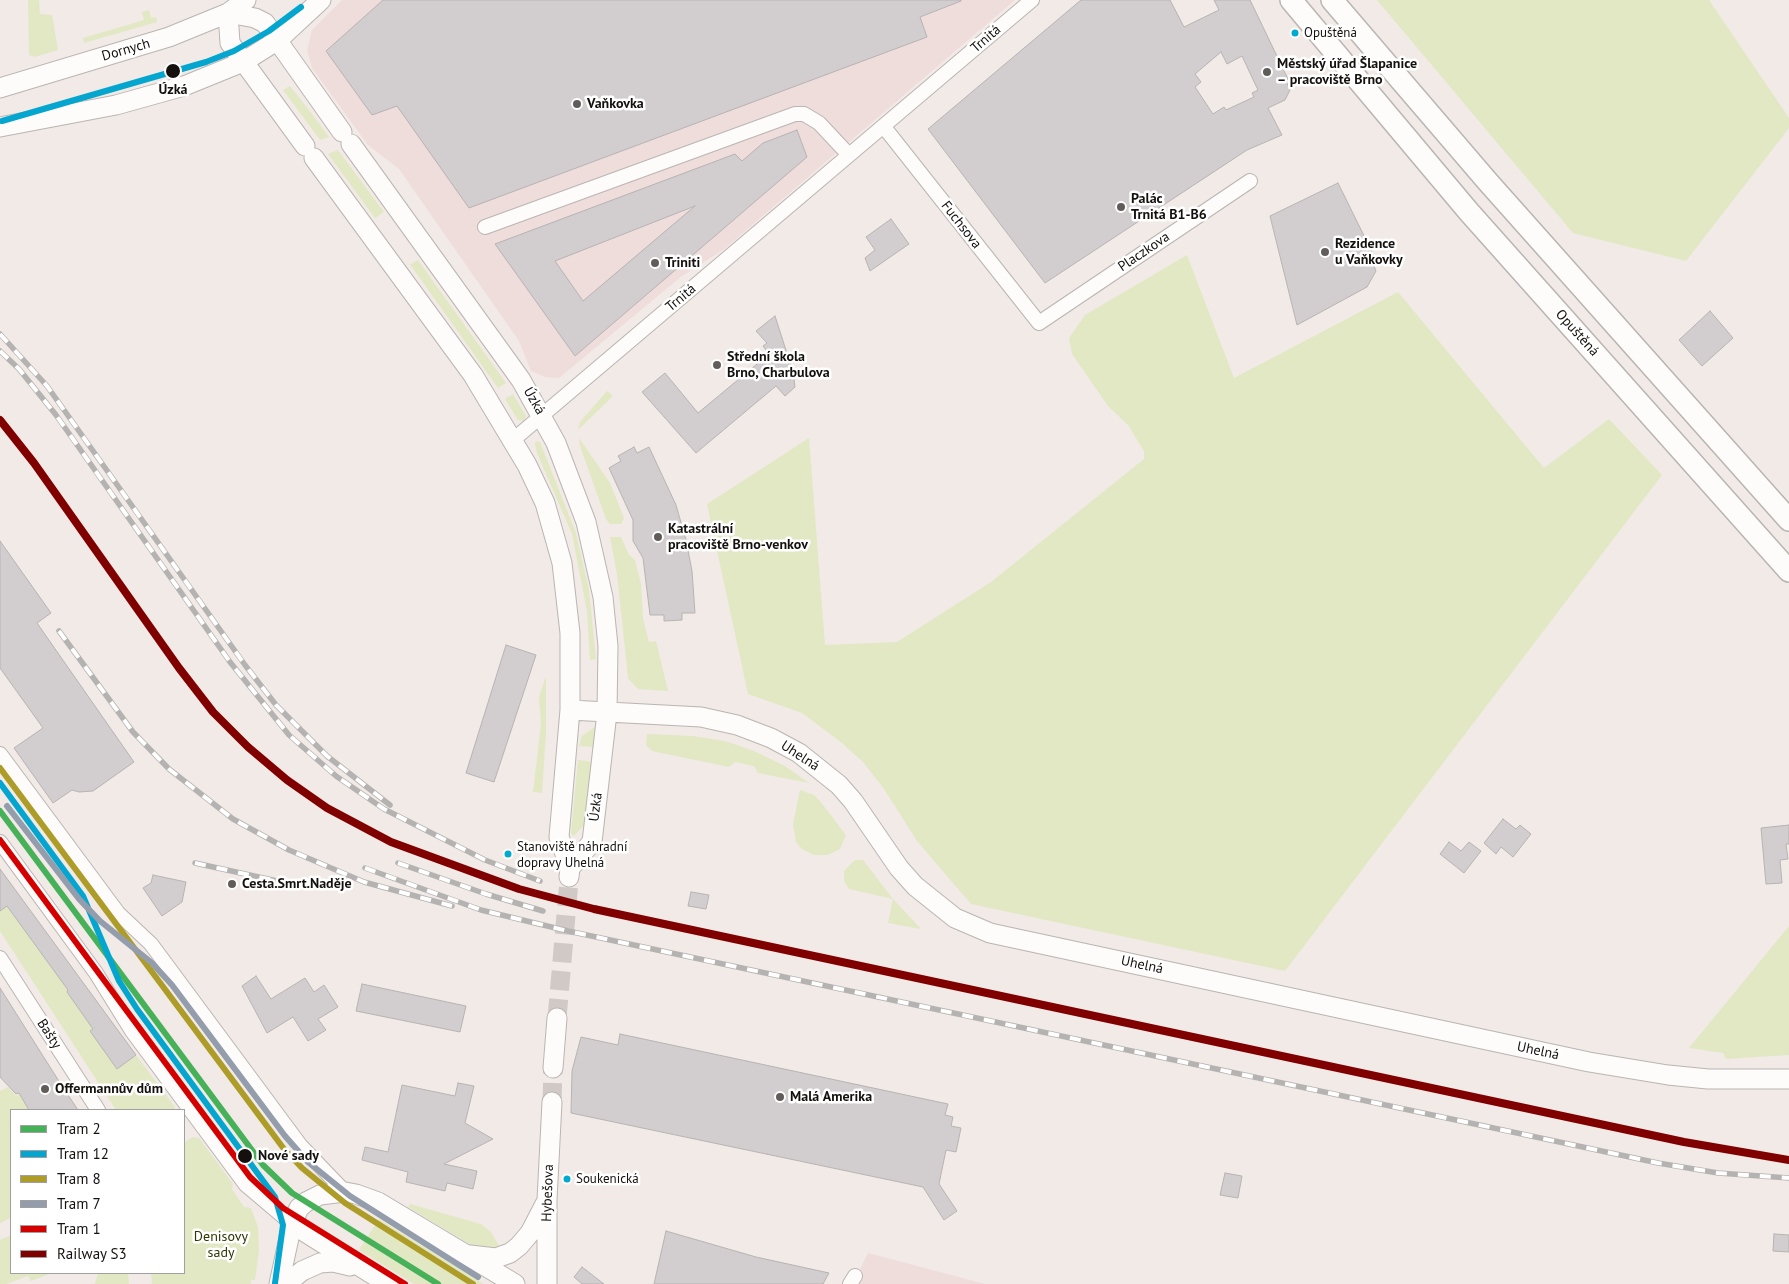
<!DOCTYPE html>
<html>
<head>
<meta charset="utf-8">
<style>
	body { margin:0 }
	#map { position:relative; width:1789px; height:1284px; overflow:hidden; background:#f1eae6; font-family:"PT Sans",sans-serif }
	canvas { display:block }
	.legend { position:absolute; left:10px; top:1109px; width:175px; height:165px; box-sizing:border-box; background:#fff; border:1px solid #a19f9f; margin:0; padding:6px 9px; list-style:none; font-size:15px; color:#14100e }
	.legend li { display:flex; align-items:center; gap:10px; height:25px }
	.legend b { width:25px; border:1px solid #a19f9f }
</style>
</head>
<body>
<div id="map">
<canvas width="1789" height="1284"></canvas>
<ul class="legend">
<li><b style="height:6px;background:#47b159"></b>Tram 2</li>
<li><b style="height:6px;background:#04a6cf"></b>Tram 12</li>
<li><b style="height:6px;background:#ae9c28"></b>Tram 8</li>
<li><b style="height:6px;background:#939dac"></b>Tram 7</li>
<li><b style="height:6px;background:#d40000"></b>Tram 1</li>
<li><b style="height:6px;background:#800000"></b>Railway S3</li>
</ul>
</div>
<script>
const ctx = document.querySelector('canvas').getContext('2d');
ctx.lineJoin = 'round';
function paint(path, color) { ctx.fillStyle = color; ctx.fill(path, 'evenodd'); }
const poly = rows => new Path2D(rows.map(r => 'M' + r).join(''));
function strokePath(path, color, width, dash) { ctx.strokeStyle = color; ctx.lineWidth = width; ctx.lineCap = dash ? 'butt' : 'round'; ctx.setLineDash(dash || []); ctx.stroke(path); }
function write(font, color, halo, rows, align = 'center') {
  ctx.font = font + ' "PT Sans",sans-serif'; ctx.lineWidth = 5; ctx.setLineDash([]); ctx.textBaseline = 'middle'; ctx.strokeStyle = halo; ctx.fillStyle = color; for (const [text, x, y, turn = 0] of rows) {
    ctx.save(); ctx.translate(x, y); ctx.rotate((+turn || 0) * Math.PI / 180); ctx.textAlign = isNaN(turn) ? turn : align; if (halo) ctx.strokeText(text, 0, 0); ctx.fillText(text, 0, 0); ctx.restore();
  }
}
const commercial = poly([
	[342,0,1015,0,723,250,682,276,559,378,545,377,531,371,519,341,399,169,368,145,312,68,307,50,312,30],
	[868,1253,985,1284,853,1284]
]);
const green = poly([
	[28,0,39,0,40,14,52,15,58,50,35,57,29,55],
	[1377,0,1709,0,1789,118,1789,128,1686,261,1573,233],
	[149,10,151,18,156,17,157,22,84,43,83,38,144,20,142,12],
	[290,86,312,114,329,137,320,140,283,90],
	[338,150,384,212,375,218,328,154],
	[1187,255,1234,378,1398,292,1544,468,1609,419,1662,475,1285,971,971,904,917,841,884,789,863,762,842,743,802,713,748,694,707,504,809,438,825,645,897,642,991,582,1144,459,1144,451,1128,425,1108,406,1072,354,1069,338,1085,315],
	[418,260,506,383,498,388,409,263,411,264],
	[607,391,613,396,578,430,580,422],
	[513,394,526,416,524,421,518,420,505,399],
	[579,438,610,483,624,518,621,524,610,524,606,519,580,446],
	[536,441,540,442,576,533,589,590,596,659,590,660,587,611,572,534,537,453,535,444],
	[610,537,621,537,629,555,635,560,641,584,643,619,649,642,656,641,668,691,638,689,628,678,617,574],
	[546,676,546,734,542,793,533,792,541,724,539,697],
	[596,726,595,747,579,746,582,736],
	[647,734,693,736,725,741,754,751,785,766,809,783,758,773,754,766,735,762,729,767,652,751,646,745],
	[578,760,593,762,585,818,583,826,574,836,571,833],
	[800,790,814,795,820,801,846,835,840,849,827,855,814,855,802,849,796,842,793,824],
	[855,860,863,860,893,899,921,929,888,923,893,899,849,889,844,881,844,871],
	[7,906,68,990,67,992,93,1029,90,1031,117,1069,136,1055,175,1107,174,1110,116,1110,0,931,0,911],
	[1789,926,1789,1055,1726,1059,1723,1053,1689,1048],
	[8,1087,16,1096,20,1094,29,1110,11,1110,11,1218,0,1223,0,1091],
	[192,1137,199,1138,233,1184,232,1189,244,1207,251,1208,258,1227,259,1250,255,1280,251,1280,251,1284,152,1284,151,1273,184,1273,184,1143],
	[410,1204,481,1224,491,1232,501,1249,478,1249,408,1207],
	[379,1219,484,1284,414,1284,359,1250],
	[11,1235,11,1273,52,1273,31,1281,28,1276,6,1284,0,1284,0,1240],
	[98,1273,128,1273,129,1284,95,1284]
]);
const building = poly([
	[383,0,961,0,961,1,920,17,927,37,469,208,397,106,372,115,326,51,383,0],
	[1081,0,1170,0,1184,27,1219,10,1214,0,1250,0,1288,79,1286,81,1290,90,1285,100,1268,108,1282,135,1247,150,1045,283,928,129,1081,0],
	[1221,52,1227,64,1242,56,1258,90,1252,93,1254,97,1226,110,1224,107,1213,114,1195,87,1201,82,1195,74,1221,52],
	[797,130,807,157,575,356,495,244,735,154,742,161,763,143,797,130],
	[695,206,583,301,555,261,695,206],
	[1338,183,1376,260,1374,266,1376,271,1367,287,1297,325,1270,216,1338,183],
	[891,219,909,244,870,271,865,258,875,250,866,237,891,219],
	[1710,311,1733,338,1702,366,1679,340,1710,311],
	[775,316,793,372,795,387,785,396,776,386,696,453,642,392,665,373,698,413,769,354,763,346,767,343,756,331,775,316],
	[634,447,637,453,649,447,676,505,686,540,692,571,695,613,682,613,682,620,664,621,664,615,650,615,643,558,633,541,633,520,609,468,621,461,618,456,634,447],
	[0,541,51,613,37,623,134,762,93,791,79,792,72,790,53,803,14,748,43,728,0,668,0,541],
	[506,645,536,655,494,782,466,773,506,645],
	[1503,819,1516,829,1520,825,1531,834,1513,857,1501,847,1496,854,1484,843,1503,819],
	[1789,825,1789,844,1786,844,1788,859,1780,860,1782,883,1766,884,1761,828,1789,825],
	[1449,842,1461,851,1469,842,1481,851,1464,873,1440,854,1449,842],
	[0,869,136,1055,117,1069,90,1031,93,1029,67,992,68,990,7,906,0,911,0,869],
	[153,875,186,882,182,902,162,916,143,888,151,883,153,875],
	[691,892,709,895,706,909,688,906,691,892],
	[256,976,271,999,305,978,314,992,324,985,338,1007,318,1019,326,1030,308,1041,293,1017,267,1033,242,986,256,976],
	[362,984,466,1006,460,1032,356,1011,362,984],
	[0,988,62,1086,78,1110,29,1110,19,1093,16,1094,0,1077,0,988],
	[620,1034,948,1104,945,1115,953,1117,951,1126,961,1128,956,1152,946,1150,939,1184,957,1211,944,1220,923,1187,571,1113,572,1071,581,1037,618,1045,620,1034],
	[458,1083,474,1086,465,1123,493,1139,444,1164,477,1171,473,1189,447,1183,445,1191,406,1182,408,1172,362,1160,365,1147,388,1152,402,1085,455,1096,458,1083],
	[1225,1173,1242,1176,1238,1198,1220,1195,1225,1173],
	[666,1231,756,1257,829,1273,823,1284,654,1284,666,1231],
	[1774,1234,1789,1235,1789,1252,1773,1251,1774,1234],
	[582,1267,604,1284,582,1284,574,1277,582,1267]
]);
const secondaryTunnel = poly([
	[557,1018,569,881],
	[552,1102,553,1068]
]);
const street = poly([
	[884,127,1039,323,1250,181],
	[485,227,795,114,804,114,819,123,849,155],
	[513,440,1032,0],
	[0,754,118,913,151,944,300,1145,345,1192],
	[0,842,96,973,132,1031,246,1185,292,1224],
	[0,958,98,1110],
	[850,1284,855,1276]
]);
const secondary = poly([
	[228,13,255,18,265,23,342,132],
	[228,13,230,43,305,146],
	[0,88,169,37,228,13,246,0],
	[0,127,116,105,184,86,243,62,278,40,321,0],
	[351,144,521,380,556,443,586,522,603,597,608,646,607,713,592,842,570,868],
	[314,158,473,375,527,465,545,503,562,563,570,633,570,710,559,837,570,868,569,877],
	[570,710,701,717,737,725,771,738,799,753,839,785,853,801,899,868,915,886,955,918,990,933,1589,1062,1668,1075,1708,1079,1789,1079],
	[553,1068,557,1018],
	[292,1224,388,1284],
	[470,1255,496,1258,510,1253,519,1246,530,1233,545,1204],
	[279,1284,292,1224,299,1208,306,1202,320,1195,345,1192,356,1194,378,1202,515,1284],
	[286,1284,302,1271,320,1263,333,1262,350,1266],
	[547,1284,547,1200,552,1102]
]);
const primary = poly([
	[1291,0,1469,212,1789,571],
	[1332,0,1488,182,1789,520]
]);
const rail = poly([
	[0,334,47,386,245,665,276,705,327,756,390,805],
	[0,351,19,369,56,415,230,662,289,735,336,776,384,809,485,860,540,881],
	[59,631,133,732,169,769,233,819,289,850,364,882,452,906],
	[195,863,277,881],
	[398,863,486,894,543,911],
	[365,868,481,910,568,931,1658,1163,1718,1173,1789,1178]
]);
const rail1 = poly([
	[0,420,34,463,179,668,213,712,248,747,287,780,327,808,391,842,519,889,594,909,1684,1142,1789,1160]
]);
const tram1 = poly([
	[0,811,263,1165,292,1193,438,1284]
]);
const tram2 = poly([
	[2,121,206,62,234,51,269,31,301,7],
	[0,783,83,896,119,981,137,1009,275,1197,283,1225,275,1283]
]);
const tram3 = poly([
	[0,768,284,1149,302,1168,345,1203,473,1284]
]);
const tram4 = poly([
	[7,806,79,899,100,921,152,963,172,985,285,1136,308,1162,350,1196,478,1277]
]);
const tram5 = poly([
	[0,840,250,1177,283,1208,405,1284]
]);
const markers = [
	[1295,33,4.5,"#00a9ce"],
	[173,71,8,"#14100e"],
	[1267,72,5,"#615c5a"],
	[577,104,5,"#615c5a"],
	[1121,207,5,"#615c5a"],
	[1325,252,5,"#615c5a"],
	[655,263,5,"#615c5a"],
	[717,365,5,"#615c5a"],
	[658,537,5,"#615c5a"],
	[508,854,4.5,"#00a9ce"],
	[232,884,5,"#615c5a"],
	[45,1089,5,"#615c5a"],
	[780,1097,5,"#615c5a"],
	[245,1156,8,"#14100e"],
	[567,1179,4.5,"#00a9ce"]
];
const busNames = [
	["Opuštěná",1304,33],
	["Stanoviště náhradní",517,847],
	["dopravy Uhelná",517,863],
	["Soukenická",576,1179]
];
const streetNames = [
	["Trnitá",986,39,-41],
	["Dornych",126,50,-16],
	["Fuchsova",961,225,52],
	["Placzkova",1144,252,-34],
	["Trnitá",681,298,-40],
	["Opuštěná",1577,333,48],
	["Úzká",534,401,60],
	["Uhelná",800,756,33],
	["Úzká",596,807,-83],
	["Uhelná",1142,965,12],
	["Bašty",49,1034,57],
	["Uhelná",1538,1051,12],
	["Hybešova",548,1193,-88]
];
const poiNames = [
	["Městský úřad Šlapanice",1277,64],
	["– pracoviště Brno",1277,80],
	["Vaňkovka",587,104],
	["Palác",1131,199],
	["Trnitá B1-B6",1131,215],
	["Rezidence",1335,244],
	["u Vaňkovky",1335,260],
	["Triniti",665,263],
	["Střední škola",727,357],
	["Brno, Charbulova",727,373],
	["Katastrální",668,529],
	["pracoviště Brno-venkov",668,545],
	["Cesta.Smrt.Naděje",242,884],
	["Offermannův dům",55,1089],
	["Malá Amerika",790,1097]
];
const stopNames = [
	["Úzká",173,90],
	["Nové sady",258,1156,"left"]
];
const parkNames = [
	["Denisovy",221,1237],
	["sady",221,1253]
];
paint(commercial, '#efdddc');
paint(green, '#e2e8c4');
paint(building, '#d2cdce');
strokePath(building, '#b8b3b3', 1);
strokePath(secondaryTunnel, '#d0c9c6', 19, [19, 9]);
strokePath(street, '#bab5b2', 16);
strokePath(secondary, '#bab5b2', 21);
strokePath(primary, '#bab5b2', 24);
strokePath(street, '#fdfcfb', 14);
strokePath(secondary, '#fdfcfb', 19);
strokePath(primary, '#fdfcfb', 21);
strokePath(rail, '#b5b3b1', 5.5);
strokePath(rail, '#fff', 4, [11]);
strokePath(rail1, '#800000', 8);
strokePath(tram1, '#47b159', 6);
strokePath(tram2, '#04a6cf', 6);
strokePath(tram3, '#ae9c28', 6);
strokePath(tram4, '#939dac', 6);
strokePath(tram5, '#d40000', 6);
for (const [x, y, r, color] of markers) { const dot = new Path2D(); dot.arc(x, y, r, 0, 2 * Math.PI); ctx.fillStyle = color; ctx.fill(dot); strokePath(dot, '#fff', 2); }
write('13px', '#14100e', '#fff', busNames, 'left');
write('14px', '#14100e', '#fff', streetNames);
write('bold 14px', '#14100e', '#fff', poiNames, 'left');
write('bold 14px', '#14100e', '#fff', stopNames);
write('14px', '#2d3800', '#fff', parkNames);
</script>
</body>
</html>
